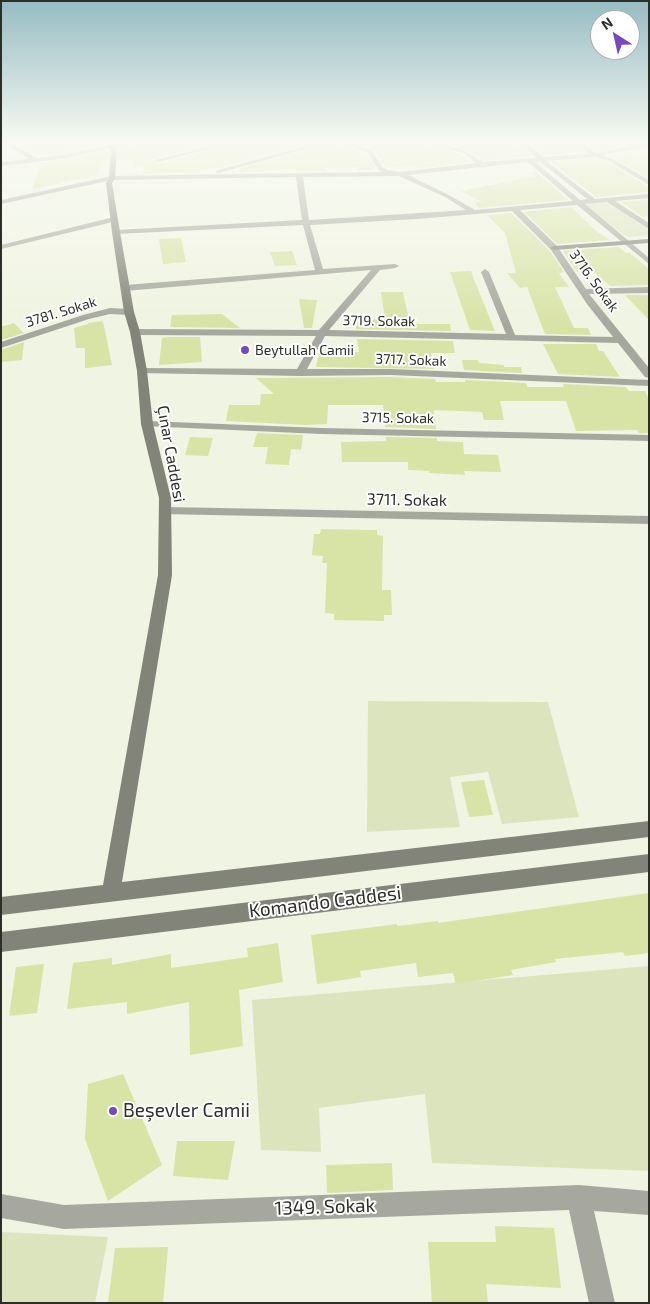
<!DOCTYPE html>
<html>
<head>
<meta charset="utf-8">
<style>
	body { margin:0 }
	#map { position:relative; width:650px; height:1304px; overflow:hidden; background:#f0f4e2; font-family:"Exo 2",sans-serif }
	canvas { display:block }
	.frame { position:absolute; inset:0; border:2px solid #2c2e27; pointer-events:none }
	.north { position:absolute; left:590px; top:10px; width:50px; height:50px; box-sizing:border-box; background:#fff; border:1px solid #ababa9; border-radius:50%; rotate:325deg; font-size:14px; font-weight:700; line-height:20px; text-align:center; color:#2c2e27 }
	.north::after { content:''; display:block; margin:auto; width:18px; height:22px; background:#7548c0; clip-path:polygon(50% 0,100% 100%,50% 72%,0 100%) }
</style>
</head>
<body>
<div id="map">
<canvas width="650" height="1304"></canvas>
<div class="frame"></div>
<div class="north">N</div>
</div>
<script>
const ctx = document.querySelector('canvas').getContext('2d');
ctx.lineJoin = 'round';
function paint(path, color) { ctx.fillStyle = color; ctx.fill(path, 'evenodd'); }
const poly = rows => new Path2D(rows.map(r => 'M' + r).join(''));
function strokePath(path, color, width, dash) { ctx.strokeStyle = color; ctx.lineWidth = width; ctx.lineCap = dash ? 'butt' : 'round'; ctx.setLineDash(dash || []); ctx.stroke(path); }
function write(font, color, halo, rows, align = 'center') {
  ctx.font = font + ' "Exo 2",sans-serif'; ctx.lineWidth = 4; ctx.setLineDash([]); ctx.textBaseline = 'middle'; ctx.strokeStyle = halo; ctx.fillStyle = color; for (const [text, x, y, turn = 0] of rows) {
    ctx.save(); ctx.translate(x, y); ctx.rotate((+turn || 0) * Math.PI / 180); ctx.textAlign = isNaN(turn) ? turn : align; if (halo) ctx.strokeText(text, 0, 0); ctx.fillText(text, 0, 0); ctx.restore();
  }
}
const green = poly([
	[604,202,610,203,649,230,649,235,629,237,624,235,585,205,587,203],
	[368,701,548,702,579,817,502,824,488,772,450,777,460,827,367,832],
	[649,966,649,1171,432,1163,425,1094,319,1108,321,1152,261,1150,252,1000],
	[1,1232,108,1237,95,1303,1,1303]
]);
const building = poly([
	[38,142,86,142,95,146,38,156,19,146],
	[145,142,218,142,153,159,158,164,239,142,312,142,218,168,200,169,200,171,147,174,143,172,144,165,134,166,134,159,118,160,119,148],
	[333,142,337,142,367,155,375,167,373,167,374,170,358,170,357,167,325,168,326,171,295,171,294,169,240,172,239,169],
	[354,142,421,142,462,155,471,162,419,168,417,166,386,167,373,149],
	[484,142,517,142,532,156,483,160,466,149],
	[529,142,572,142,584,152,544,155],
	[584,142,604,142,617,147,596,151],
	[109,150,108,160,101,160,98,175,32,189,41,163,62,161],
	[630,152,649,158,649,178,610,156],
	[595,159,608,163,649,187,649,192,596,197,551,162],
	[534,170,568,200,479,208,475,203,481,201,461,191,535,176],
	[649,200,649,216,643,217,621,202],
	[571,207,596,231,610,240,557,244,524,212],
	[511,213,550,251,564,272,559,273,569,287,555,287,574,328,588,328,591,335,545,334,527,287,520,288,507,273,516,273,505,233,487,215],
	[181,238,186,262,163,264,159,239],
	[619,247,626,253,630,253,649,269,649,285,610,286,593,271,577,272,563,251],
	[292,251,297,265,275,266,270,252],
	[471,271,475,282,495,331,470,330,450,272],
	[381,292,403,292,410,324,450,324,451,331,356,329,355,320,385,319],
	[625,295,649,295,649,320],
	[299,299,317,300,312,328,304,328],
	[222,314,240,328,170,327,172,315],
	[103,321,112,365,85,368,85,348,76,348,74,328,88,324,88,323],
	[14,323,24,333,1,340,1,327],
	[168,337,200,337,202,362,159,365,162,338],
	[357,339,453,341,455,353,431,353,434,369,316,367,319,354,359,352],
	[24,342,22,360,1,362,1,350],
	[543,344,596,344,599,351,603,351,620,377,558,374],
	[462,360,478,360,479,363,504,365,504,367,521,367,522,373,464,370],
	[391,377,435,379,436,382,465,382,465,380,526,383,527,387,564,387,563,384,626,387,629,391,645,391,649,400,649,433,639,433,637,430,576,431,566,401,500,401,504,420,484,420,482,412,434,410,436,429,385,427,383,405,328,405,327,424,305,425,226,421,229,405,260,405,261,394,274,394,256,378],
	[257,433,303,435,301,450,291,449,289,465,265,464,268,447,253,447],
	[190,437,213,438,208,456,185,455],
	[386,437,437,438,437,441,463,442,464,454,498,455,501,472,464,471,465,475,429,473,429,471,408,470,408,462,342,462,341,442,386,441],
	[321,529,377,530,377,535,383,536,382,590,391,590,392,615,384,615,384,621,334,620,334,614,325,613,327,563,322,563,323,556,312,555,314,534,320,534],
	[484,780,493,815,469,817,461,782],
	[649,893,649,953,625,956,623,952,555,959,556,962,511,970,513,975,456,984,453,973,418,977,416,963,360,971,361,977,317,984,311,935,397,924,397,926,438,921,438,923],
	[278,943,283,982,239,990,243,1046,190,1055,189,1002,127,1014,127,1002,67,1009,73,963,112,958,112,965,171,954,171,968,248,957,247,948],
	[44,964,37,1013,9,1016,16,967],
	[123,1074,162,1165,108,1201,85,1139,88,1084],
	[177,1141,235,1141,228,1180,173,1176],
	[392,1163,393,1190,327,1193,326,1165],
	[495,1226,554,1228,561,1288,486,1284,488,1303,432,1303,428,1242,496,1242],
	[168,1247,163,1303,108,1303,115,1248]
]);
const street = poly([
	[1,142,8,142,38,158,62,155,125,142,138,142,62,159,1,166,1,162,30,159,1,142],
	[226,142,237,142,158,162,155,160,226,142],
	[320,142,331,142,218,173,215,171,320,142],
	[339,142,348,142,372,151,382,167,388,170,400,172,476,163,463,153,423,142,434,142,455,148,472,142,482,142,462,149,483,162,536,158,519,142,526,142,543,157,589,154,574,142,581,142,596,153,649,142,649,146,603,155,613,159,649,180,649,185,609,161,595,157,546,161,595,199,649,194,649,198,615,201,649,223,649,229,607,202,585,204,649,258,649,264,577,205,520,210,557,246,586,289,649,287,649,293,589,294,649,368,649,378,645,377,618,343,325,336,307,369,391,369,649,380,649,386,391,375,300,376,138,373,138,369,142,368,297,369,316,336,135,335,130,332,135,329,319,330,371,270,125,291,121,288,125,285,315,270,303,225,116,234,112,232,116,230,302,220,296,177,112,180,1,204,1,200,112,176,382,172,378,169,368,153,339,142],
	[540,161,542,163,587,199,580,200,535,162,540,161],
	[528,162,573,201,475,210,449,195,408,175,528,162],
	[399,176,445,197,466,210,309,220,303,177,399,176],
	[512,211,551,250,587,304,613,337,515,335,489,272,485,269,481,272,506,334,329,330,380,270,395,268,399,266,395,264,323,269,310,225,417,219,512,211],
	[114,217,117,217,117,221,1,249,1,245,114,217],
	[110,308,129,309,134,312,129,315,110,314,89,319,1,348,1,342,83,315,110,308],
	[147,421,321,428,649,435,649,441,321,434,143,426,141,424,147,421],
	[165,507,649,516,649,524,161,514,159,511,161,508,165,507],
	[579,1185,649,1191,649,1215,594,1211,615,1303,589,1303,569,1210,64,1229,1,1218,1,1194,64,1205,579,1185]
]);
const secondary = poly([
	[106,142,112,142,117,148,115,178,112,183,120,232,134,312,140,332,147,371,153,424,171,498,172,575,122,882,649,821,649,837,1,915,1,897,103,885,158,575,159,498,141,424,137,371,130,332,124,312,112,232,106,183,109,178,111,148,106,142],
	[649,239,649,243,554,250,550,248,554,246,649,239],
	[649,854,649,872,1,952,1,932,649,854]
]);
const markers = [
	[245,350,5,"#7548c0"],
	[113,1111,5,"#7548c0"]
];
const farStreetnames = [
	["3716. Sokak",594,281,54],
	["3781. Sokak",61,312,-17],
	["3719. Sokak",379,321,1],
	["3717. Sokak",411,360,2],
	["3715. Sokak",398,418,1]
];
const farPoinames = [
	["Beytullah Camii",255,350]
];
const streetNames = [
	["Çınar Caddesi",171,454,80],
	["3711. Sokak",407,500,1]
];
const nearStreetnames = [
	["Komando Caddesi",325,902,-7],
	["1349. Sokak",325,1207,-2]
];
const nearPoinames = [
	["Beşevler Camii",123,1111]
];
paint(green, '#dce4bd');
paint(building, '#d8e3a6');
paint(street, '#a6a8a0');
paint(secondary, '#828479');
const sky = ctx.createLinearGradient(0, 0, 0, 325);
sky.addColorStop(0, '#96bbc3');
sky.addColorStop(0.44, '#f8faf2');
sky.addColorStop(1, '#f8faf200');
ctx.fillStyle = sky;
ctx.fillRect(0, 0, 650, 325);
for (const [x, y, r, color] of markers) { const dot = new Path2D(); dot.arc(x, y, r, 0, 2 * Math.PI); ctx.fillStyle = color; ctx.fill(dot); strokePath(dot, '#fff', 2); }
write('14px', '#2c2e27', '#fff', farStreetnames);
write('14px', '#2c2e27', '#fff', farPoinames, 'left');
write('16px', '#2c2e27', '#fff', streetNames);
write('19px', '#2c2e27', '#fff', nearStreetnames);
write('19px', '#2c2e27', '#fff', nearPoinames, 'left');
</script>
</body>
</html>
